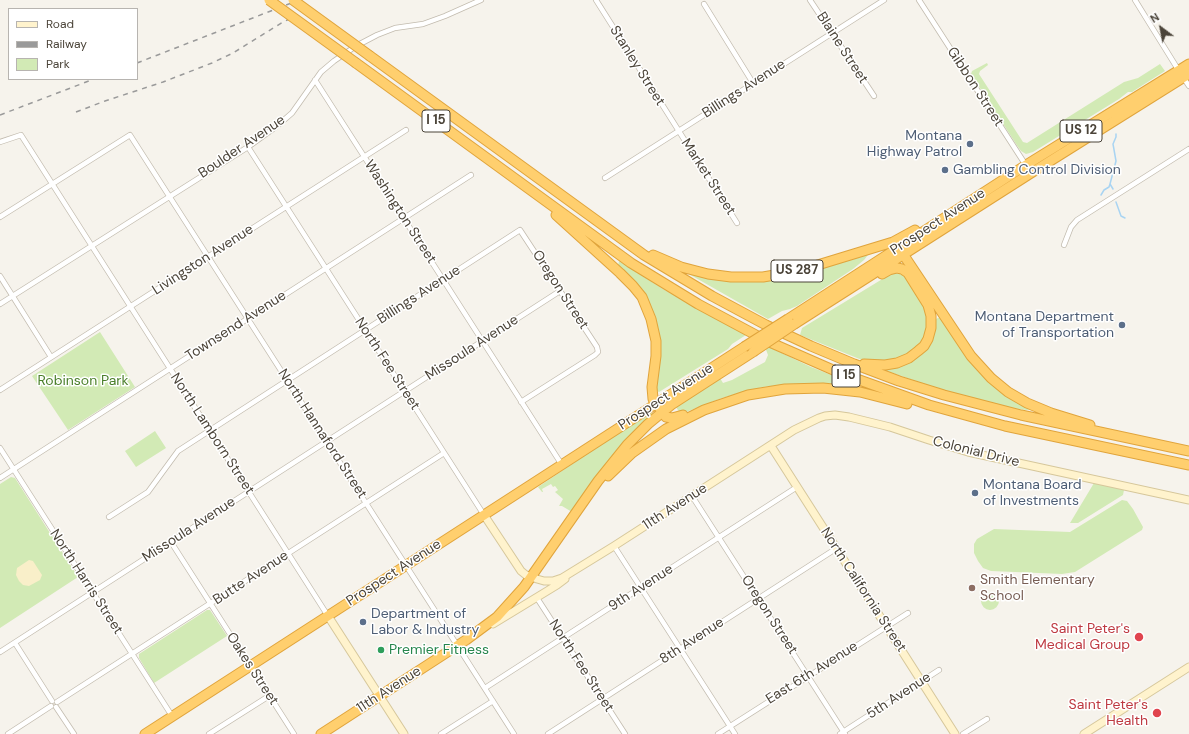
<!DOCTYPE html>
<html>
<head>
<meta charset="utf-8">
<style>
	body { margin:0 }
	#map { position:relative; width:1189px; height:734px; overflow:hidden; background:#f6f3ec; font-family:"DM Sans",sans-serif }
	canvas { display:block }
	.legend { position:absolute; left:8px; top:8px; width:130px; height:72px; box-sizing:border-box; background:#fff; border:1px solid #b7b4b0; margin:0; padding:5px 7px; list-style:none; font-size:12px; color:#4b4439 }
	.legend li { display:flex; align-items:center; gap:8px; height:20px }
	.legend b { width:20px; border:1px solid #b7b4b0 }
	.north { position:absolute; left:1141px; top:8px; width:40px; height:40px; -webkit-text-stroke:3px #fff; paint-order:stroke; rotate:328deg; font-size:11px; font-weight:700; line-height:16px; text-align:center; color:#4b4439 }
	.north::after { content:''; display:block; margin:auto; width:14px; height:18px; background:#4b4439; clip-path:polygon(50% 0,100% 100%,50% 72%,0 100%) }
</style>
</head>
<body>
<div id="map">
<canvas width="1189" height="734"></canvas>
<ul class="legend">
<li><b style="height:5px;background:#fff3cd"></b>Road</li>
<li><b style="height:5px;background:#9a9a9a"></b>Railway</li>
<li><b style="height:11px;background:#d2eab5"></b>Park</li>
</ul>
<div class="north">N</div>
</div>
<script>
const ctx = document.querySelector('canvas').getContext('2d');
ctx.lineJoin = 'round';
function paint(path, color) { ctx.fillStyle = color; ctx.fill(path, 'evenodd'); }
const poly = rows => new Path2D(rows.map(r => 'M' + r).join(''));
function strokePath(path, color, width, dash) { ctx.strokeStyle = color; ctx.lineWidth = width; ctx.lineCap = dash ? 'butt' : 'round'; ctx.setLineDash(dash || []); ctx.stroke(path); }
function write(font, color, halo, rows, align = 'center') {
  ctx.font = font + ' "DM Sans",sans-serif'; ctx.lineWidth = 3; ctx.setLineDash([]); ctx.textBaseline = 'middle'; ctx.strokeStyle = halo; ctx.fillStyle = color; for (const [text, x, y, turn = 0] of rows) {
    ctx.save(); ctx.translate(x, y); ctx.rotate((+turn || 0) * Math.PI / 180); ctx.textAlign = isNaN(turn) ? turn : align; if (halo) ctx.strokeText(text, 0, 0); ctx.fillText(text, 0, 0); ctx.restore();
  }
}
const green = poly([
	[987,63,988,65,980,71,979,74,1023,142,1027,143,1124,82,1138,78,1160,64,1165,71,1132,92,1128,92,1119,99,1033,152,1026,154,1021,151,1016,144,971,74,972,71],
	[868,252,868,255,864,260,853,269,797,306,790,309,782,311,768,319,680,269,741,280],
	[619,261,663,289,746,335,732,344,728,349,659,392,657,391,656,387,655,322,618,266],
	[896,273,900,274,906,277,921,299,929,316,926,338,913,353,886,363,867,362,800,335,802,328,889,275],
	[940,317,959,344,1031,409,1027,410,994,406,950,393,884,370,885,368,915,357,934,320],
	[100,332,135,387,68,430,32,376],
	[767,346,811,367,852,383,849,387,813,383,763,387,722,398,681,414,675,406,720,378,723,383,732,380,765,362,768,355,765,347],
	[651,411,654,415,572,512,562,506,559,506,563,499,555,492,558,490,555,486,553,487,551,484,542,489,543,492,542,492,538,487],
	[155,431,166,448,136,467,125,451],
	[11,477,15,478,78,577,0,628,0,484],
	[1094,483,1124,490,1123,495,1078,523,1070,523],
	[1122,500,1127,501,1133,509,1143,527,1142,530,1075,572,1062,574,991,571,983,568,978,561,974,553,974,544,977,539,994,529,1070,532],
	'981 601a9 9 0 1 1 18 0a9 9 0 1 1-18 0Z',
	[207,610,210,610,227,636,154,683,139,658,139,654]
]);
const sand = poly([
	[29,560,33,561,42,575,40,580,29,586,23,585,19,581,16,575,17,568]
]);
const stream = poly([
	[1110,184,1113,189],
	[1101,195,1104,190,1109,187,1110,184,1116,161,1113,144,1116,137,1116,134],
	[1116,202,1121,216,1125,218]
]);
const street = poly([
	[596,0,737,223],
	[810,0,874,96],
	[919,0,1027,167],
	[1135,0,1179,71],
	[704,4,753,83],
	[1183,77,1189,86],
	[315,80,562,465],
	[0,142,21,135,328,616],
	[248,147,484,515],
	[605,178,884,0],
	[0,217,130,135,514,734],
	[1064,245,1071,227,1077,220,1189,149],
	[0,276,51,357],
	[0,304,248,147,277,126,292,113,321,72,334,61,356,46,377,35,395,28,423,24,445,16,481,0],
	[0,390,406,130],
	[0,448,172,716],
	[0,478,471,175],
	[692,496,845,734],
	[109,517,148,492,178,451,520,230,597,347,598,352,595,355,521,402],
	[171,542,294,734],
	[614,546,735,734],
	[537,598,625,734],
	[15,643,52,701],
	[0,652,560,291],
	[485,688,797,487],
	[57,702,444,453],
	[56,707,74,734],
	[8,734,51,706],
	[209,734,269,696],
	[441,734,493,701],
	[548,734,837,548],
	[718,734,908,613],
	[840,734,939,670],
	[963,734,987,719]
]);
const secondary = poly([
	[771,446,955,734],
	[484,515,521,571,526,575,537,579,544,581,553,581,562,578,614,546,794,430,819,418,825,416,835,415,849,417,890,427,929,440,968,452,1189,500],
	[328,616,404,734],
	[493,624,557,585,565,579],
	[1084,734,1189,667]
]);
const highway = poly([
	[370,56,644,255,712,296,766,325,811,346,854,364,899,381,944,395,1021,415,1189,451],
	[356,63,631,263,698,304,767,341,840,373,929,405,1005,426,1189,465],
	[556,215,620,273,633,286,642,297,651,319,656,341,656,356,652,387,653,399,666,417,672,418,683,415],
	[899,252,905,257,971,356,991,378,1008,392,1027,403,1051,413,1090,425],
	[653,255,681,267,708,274,731,277,763,277,798,271,870,249,893,242,915,230],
	[788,319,1026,165,1189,64],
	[796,323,1031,173,1189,74],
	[864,364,885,365,897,363,909,358,918,351,924,346,928,339,931,328,931,316,928,305,908,273,902,269,897,268,889,270,882,274],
	[608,476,632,453,666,429,704,410,748,395,785,389,823,388,860,392,907,404],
	[145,734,744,347],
	[321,734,466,640,497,617,524,587,598,481,627,445,648,424,671,405,753,352]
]);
const rail = poly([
	[137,63,299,0],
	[76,112,105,101,163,82,212,63,233,53,283,22,298,15],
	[0,115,94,79]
]);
const highwayBridge = poly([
	[269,0,356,63],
	[293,0,370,56],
	[744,347,788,319],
	[753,352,796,323]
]);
const markers = [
	[970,144,4,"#5c6f8a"],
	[945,170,4,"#5c6f8a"],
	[1122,325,4,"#5c6f8a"],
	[975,493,4,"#5c6f8a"],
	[972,588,4,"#8d6e63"],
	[363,622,4,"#5c6f8a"],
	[1139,637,5,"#e0444e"],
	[381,650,4,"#2e9e5b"],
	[1157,713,5,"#e0444e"]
];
const shields = [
	[436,121,28],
	[1081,131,42],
	[797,271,52],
	[846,376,28]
];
const shieldNames = [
	["I 15",436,121],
	["US 12",1081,131],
	["US 287",797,271],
	["I 15",846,376]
];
const streetNames = [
	["Blaine Street",842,48,57],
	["Stanley Street",637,66,58],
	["Gibbon Street",975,87,57],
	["Billings Avenue",744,89,-33],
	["Boulder Avenue",242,147,-34],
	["Market Street",708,177,57],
	["Washington Street",400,212,57],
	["Prospect Avenue",938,222,-33],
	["Livingston Avenue",203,260,-33],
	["Oregon Street",560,290,57],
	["Billings Avenue",419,295,-33],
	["Townsend Avenue",236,326,-33],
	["Missoula Avenue",472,348,-33],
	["North Fee Street",387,364,57],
	["Prospect Avenue",666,397,-33],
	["North Lamborn Street",212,434,57],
	["North Hannaford Street",322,434,57],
	["Colonial Drive",976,452,14],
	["11th Avenue",675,507,-33],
	["Missoula Avenue",189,530,-33],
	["Prospect Avenue",394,573,-33],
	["Butte Avenue",251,578,-33],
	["North Harris Street",86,582,57],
	["9th Avenue",641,588,-33],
	["North California Street",863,590,57],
	["Oregon Street",769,615,57],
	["8th Avenue",692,641,-33],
	["North Fee Street",581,666,57],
	["Oakes Street",252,669,57],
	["East 6th Avenue",812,673,-32],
	["11th Avenue",389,690,-33],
	["5th Avenue",899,696,-33]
];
const serviceNames = [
	["Montana",962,136,"right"],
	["Highway Patrol",962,152,"right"],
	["Gambling Control Division",953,170],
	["Montana Department",1114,317,"right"],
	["of Transportation",1114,333,"right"],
	["Montana Board",983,485],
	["of Investments",983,501],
	["Department of",371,614],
	["Labor & Industry",371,630]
];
const parkNames = [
	["Robinson Park",83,381]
];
const educationNames = [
	["Smith Elementary",980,580],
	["School",980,596]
];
const healthNames = [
	["Saint Peter's",1130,629],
	["Medical Group",1130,645],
	["Saint Peter's",1148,705],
	["Health",1148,721]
];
const leisureNames = [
	["Premier Fitness",389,650]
];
paint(green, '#d2eab5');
paint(sand, '#f9efc9');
strokePath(stream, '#a9d4f2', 1.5);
strokePath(street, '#c2bbae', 6);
strokePath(secondary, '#d6c79b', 9);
strokePath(highway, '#e0a43c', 11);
strokePath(street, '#fff', 4.5);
strokePath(secondary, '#fff3cd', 7);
strokePath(highway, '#ffcf6e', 9);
strokePath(rail, '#9a9a9a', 1.5, [5, 5]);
strokePath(highwayBridge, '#e0a43c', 11, []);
strokePath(highwayBridge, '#ffcf6e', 9);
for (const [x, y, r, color] of markers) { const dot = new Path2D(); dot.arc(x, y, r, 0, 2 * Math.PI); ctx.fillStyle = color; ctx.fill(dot); strokePath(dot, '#fff', 1.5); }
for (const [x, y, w] of shields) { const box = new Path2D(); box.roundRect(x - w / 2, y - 11, w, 22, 3); ctx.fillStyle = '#fff'; ctx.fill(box); strokePath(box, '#4b4439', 1); }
write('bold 13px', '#4b4439', null, shieldNames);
write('14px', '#4b4439', '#fff', streetNames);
write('14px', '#4e5e75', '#fff', serviceNames, 'left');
write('14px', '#4a7f2a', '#fff', parkNames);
write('14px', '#785e54', '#fff', educationNames, 'left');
write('14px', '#be3a42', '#fff', healthNames, 'right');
write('14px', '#27864d', '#fff', leisureNames, 'left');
</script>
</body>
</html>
